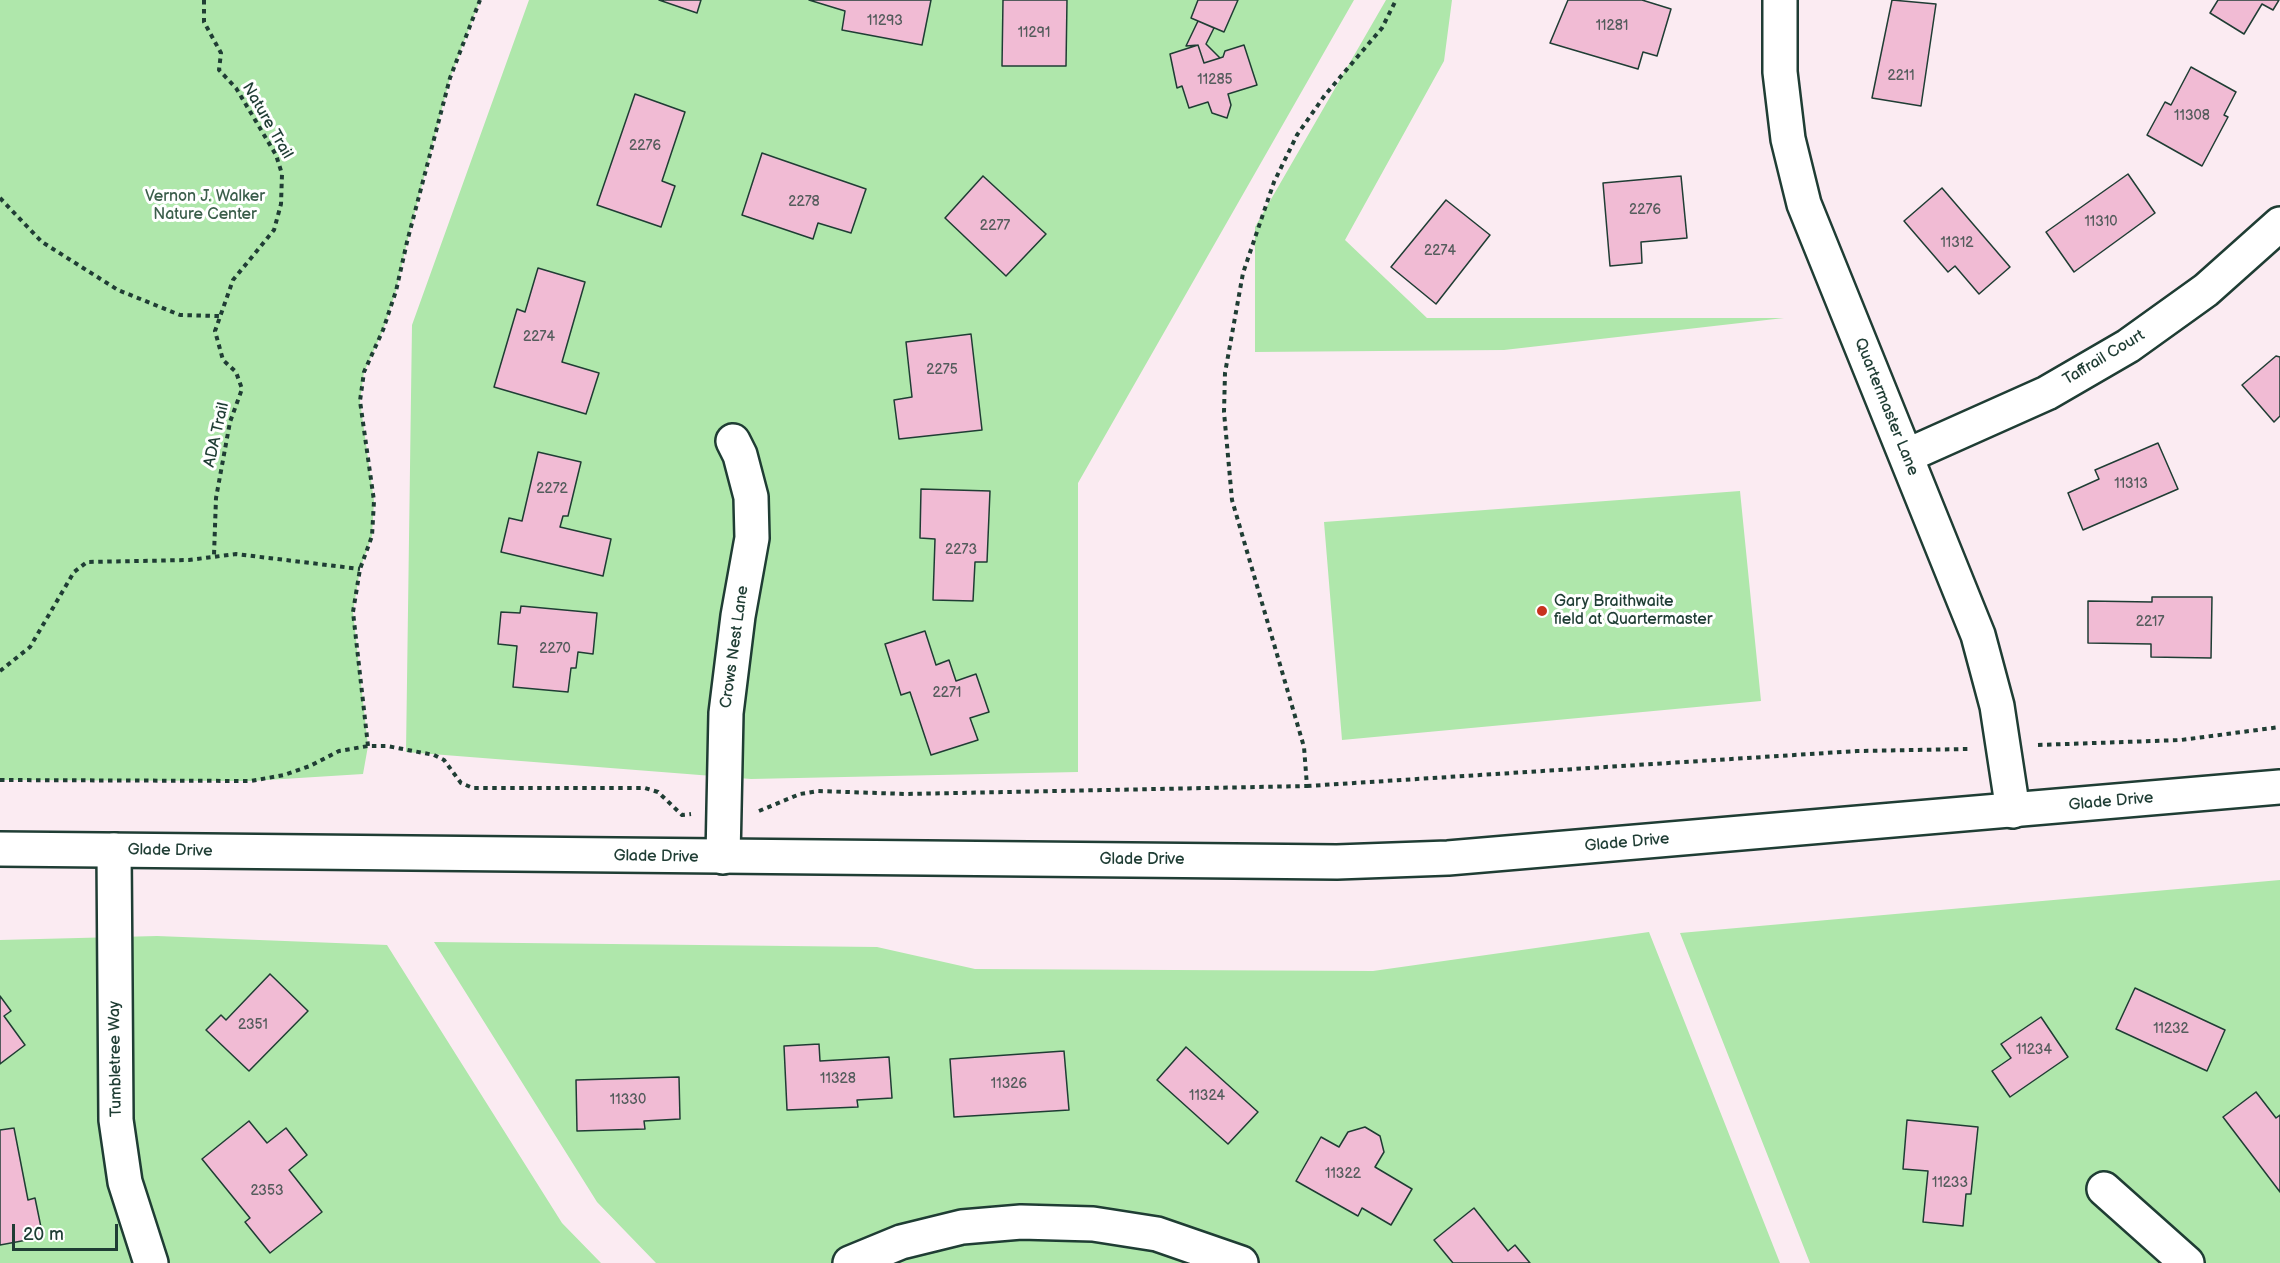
<!DOCTYPE html>
<html>
<head>
<meta charset="utf-8">
<style>
	body { margin:0 }
	#map { position:relative; width:2280px; height:1263px; overflow:hidden; background:#fbebf2; font-family:"Balsamiq Sans",sans-serif }
	canvas { display:block }
	.scale { position:absolute; left:12px; top:1224px; width:106px; height:27px; box-sizing:border-box; border:3px solid #1f3d34; border-top:0; padding-left:8px; font-size:18px; line-height:21px; white-space:nowrap; color:#1f3d34; -webkit-text-stroke:4px #fff; paint-order:stroke }
</style>
</head>
<body>
<div id="map">
<canvas width="2280" height="1263"></canvas>
<div class="scale">20 m</div>
</div>
<script>
const ctx = document.querySelector('canvas').getContext('2d');
ctx.lineJoin = 'round';
function paint(path, color) { ctx.fillStyle = color; ctx.fill(path, 'evenodd'); }
const poly = rows => new Path2D(rows.map(r => 'M' + r).join(''));
function strokePath(path, color, width, dash) { ctx.strokeStyle = color; ctx.lineWidth = width; ctx.lineCap = dash ? 'butt' : 'round'; ctx.setLineDash(dash || []); ctx.stroke(path); }
function write(font, color, halo, rows, align = 'center') {
  ctx.font = font + ' "Balsamiq Sans",sans-serif'; ctx.lineWidth = 6; ctx.setLineDash([]); ctx.textBaseline = 'middle'; ctx.strokeStyle = halo; ctx.fillStyle = color; for (const [text, x, y, turn = 0] of rows) {
    ctx.save(); ctx.translate(x, y); ctx.rotate((+turn || 0) * Math.PI / 180); ctx.textAlign = isNaN(turn) ? turn : align; if (halo) ctx.strokeText(text, 0, 0); ctx.fillText(text, 0, 0); ctx.restore();
  }
}
const green = poly([
	[0,0,480,0,450,78,407,242,396,291,383,330,364,372,360,401,374,501,372,536,360,569,353,612,368,746,363,774,251,781,0,780],
	[529,0,1354,0,1078,483,1078,772,751,779,406,752,412,325],
	[1386,0,1452,0,1444,61,1345,240,1427,318,1784,318,1504,350,1255,352,1255,227],
	[1740,491,1761,701,1342,740,1324,522],
	[2280,880,2280,1263,1810,1263,1680,933],
	[1649,932,1780,1263,656,1263,597,1202,434,942,877,947,975,969,1373,971],
	[157,936,387,945,562,1223,601,1263,0,1263,0,940]
]);
const building = poly([
	[659,0,701,0,697,13,659,0],
	[809,0,931,0,922,45,842,30,845,11,809,0],
	[1003,0,1067,0,1066,66,1002,66,1003,0],
	[1198,0,1238,0,1224,32,1191,18,1198,0],
	[1568,0,1642,0,1671,9,1657,56,1643,52,1638,69,1550,43,1568,0],
	[1892,0,1936,4,1921,106,1872,98,1892,0],
	[2218,0,2279,0,2273,10,2262,4,2244,34,2210,13,2218,0],
	[1198,21,1214,28,1206,44,1220,58,1204,63,1198,45,1186,46,1198,21],
	[1198,45,1204,63,1223,57,1225,51,1244,45,1257,85,1228,94,1231,105,1227,118,1212,113,1208,102,1189,108,1182,86,1177,88,1170,54,1198,45],
	[2191,67,2236,92,2224,115,2228,117,2202,166,2147,135,2165,102,2171,105,2191,67],
	[635,94,685,112,662,181,675,186,661,227,597,205,635,94],
	[762,153,866,189,851,233,818,223,813,239,742,215,762,153],
	[2128,174,2155,213,2074,272,2046,232,2128,174],
	[983,176,1046,234,1006,276,945,218,983,176],
	[1681,176,1687,238,1641,242,1642,263,1610,266,1603,183,1681,176],
	[1942,188,2010,267,1979,294,1955,266,1948,272,1904,221,1942,188],
	[1446,200,1490,235,1436,304,1391,267,1446,200],
	[538,268,585,282,562,362,599,373,586,414,494,387,517,309,525,312,538,268],
	[971,334,982,430,899,439,894,400,912,397,906,342,971,334],
	[2276,356,2280,357,2280,416,2274,422,2242,385,2276,356],
	[2158,443,2178,489,2083,530,2068,493,2099,479,2095,470,2158,443],
	[538,452,581,462,568,516,563,516,560,527,611,539,603,576,501,552,509,518,522,521,538,452],
	[921,489,990,491,987,562,975,562,973,601,933,600,935,539,920,538,921,489],
	[2152,597,2212,597,2211,658,2151,657,2151,644,2088,643,2088,601,2152,602,2152,597],
	[521,606,597,613,593,654,578,652,576,668,571,668,568,692,513,687,517,646,498,644,501,612,520,613,521,606],
	[925,631,936,665,949,660,956,681,976,674,989,712,970,718,978,740,931,755,910,692,901,695,885,644,925,631],
	[270,974,308,1011,249,1071,206,1030,221,1015,226,1020,270,974],
	[2135,988,2225,1030,2207,1071,2116,1029,2135,988],
	[0,996,11,1011,4,1016,25,1045,0,1064,0,996],
	[2041,1017,2068,1057,2010,1097,1992,1071,2011,1058,2001,1044,2041,1017],
	[819,1044,820,1061,889,1057,892,1098,857,1100,858,1107,787,1110,784,1046,819,1044],
	[1186,1047,1258,1112,1228,1144,1157,1080,1186,1047],
	[1064,1051,1069,1110,954,1117,950,1059,1064,1051],
	[679,1077,680,1119,644,1121,645,1129,577,1131,576,1080,679,1077],
	[2256,1092,2276,1118,2280,1115,2280,1192,2223,1117,2256,1092],
	[1907,1120,1978,1127,1971,1194,1966,1194,1963,1226,1923,1222,1928,1171,1903,1169,1907,1120],
	[249,1121,267,1143,286,1128,307,1155,289,1170,322,1212,270,1253,245,1222,250,1218,202,1159,249,1121],
	[1365,1127,1380,1136,1384,1152,1375,1167,1412,1189,1391,1225,1362,1208,1358,1216,1296,1181,1321,1137,1339,1147,1348,1132,1365,1127],
	[14,1128,28,1200,35,1198,43,1237,0,1245,0,1130,14,1128],
	[1474,1208,1508,1251,1515,1245,1530,1263,1453,1263,1434,1240,1474,1208]
]);
const path = poly([
	[204,0,204,22,221,53,219,70,236,88,276,155,282,174,281,204,274,230,233,280,215,331,223,360,236,372,242,389,230,422,216,498,214,555],
	[0,198,42,242,118,290,180,315,219,316],
	[0,671,30,647,74,572,87,562,189,560,236,554,360,569],
	[2038,745,2181,740,2280,727],
	[368,746,353,612,360,569,372,536,374,501,360,401,364,372,383,330,396,291,407,242,450,78,480,0],
	[0,780,251,781,284,775,310,766,339,751,368,746,387,746,434,755,444,760,461,783,473,788,645,788,658,792,682,815,691,814],
	[1307,786,1857,751,1968,749],
	[759,811,800,794,818,791,906,794,1307,786,1304,747,1232,500,1224,412,1225,373,1243,273,1274,182,1297,135,1325,95,1382,28,1396,0]
]);
const street = poly([
	[1780,0,1780,72,1788,139,1804,204,1978,635,1997,706,2013,811],
	[1906,456,2047,393,2128,346,2206,290,2280,224],
	[114,850,116,1120,125,1182,151,1263],
	[723,857,726,713,738,616,752,538,751,497,740,455,733,441],
	[2104,1189,2187,1263],
	[850,1263,901,1242,962,1227,1021,1222,1093,1224,1157,1234,1241,1263]
]);
const secondary = poly([
	[0,849,1337,862,1448,858,2280,787]
]);
const markers = [
	[1542,611,6,"#c8321e"]
];
const numberNames = [
	["11293",885,21],
	["11281",1612,26],
	["11291",1034,33],
	["2211",1901,76],
	["11285",1215,80],
	["11308",2192,116],
	["2276",645,146],
	["2278",804,202],
	["2276",1645,210],
	["11310",2101,222],
	["2277",995,226],
	["11312",1957,243],
	["2274",1440,251],
	["2274",539,337],
	["2275",942,370],
	["11313",2131,484],
	["2272",552,489],
	["2273",961,550],
	["2217",2150,622],
	["2270",555,649],
	["2271",947,693],
	["2351",253,1025],
	["11232",2171,1029],
	["11234",2034,1050],
	["11328",838,1079],
	["11326",1009,1084],
	["11324",1207,1096],
	["11330",628,1100],
	["11322",1343,1174],
	["11233",1950,1183],
	["2353",267,1191]
];
const streetNames = [
	["Nature Trail",267,121,60],
	["Taffrail Court",2104,358,-31],
	["Quartermaster Lane",1886,407,68],
	["ADA Trail",217,435,-77],
	["Crows Nest Lane",735,647,-82],
	["Glade Drive",2111,802,-5],
	["Glade Drive",1627,843,-5],
	["Glade Drive",170,851,1],
	["Glade Drive",656,857,1],
	["Glade Drive",1142,860],
	["Tumbletree Way",116,1059,-91]
];
const parkNames = [
	["Vernon J. Walker",205,197],
	["Nature Center",205,215]
];
const poiNames = [
	["Gary Braithwaite",1554,602],
	["field at Quartermaster",1554,620]
];
paint(green, '#afe7ab');
paint(building, '#f1bbd4');
strokePath(building, '#1f3d34', 1.5);
strokePath(street, '#1f3d34', 38);
strokePath(secondary, '#1f3d34', 38);
strokePath(path, '#1f3d34', 4, [4.5, 4.5]);
strokePath(street, '#fff', 33);
strokePath(secondary, '#fff', 33);
for (const [x, y, r, color] of markers) { const dot = new Path2D(); dot.arc(x, y, r, 0, 2 * Math.PI); ctx.fillStyle = color; ctx.fill(dot); strokePath(dot, '#fff', 2); }
write('14px', '#545c5c', null, numberNames);
write('16px', '#1f3d34', '#fff', streetNames);
write('16px', '#3c5f4c', '#fff', parkNames);
write('16px', '#1f3d34', '#fff', poiNames, 'left');
</script>
</body>
</html>
